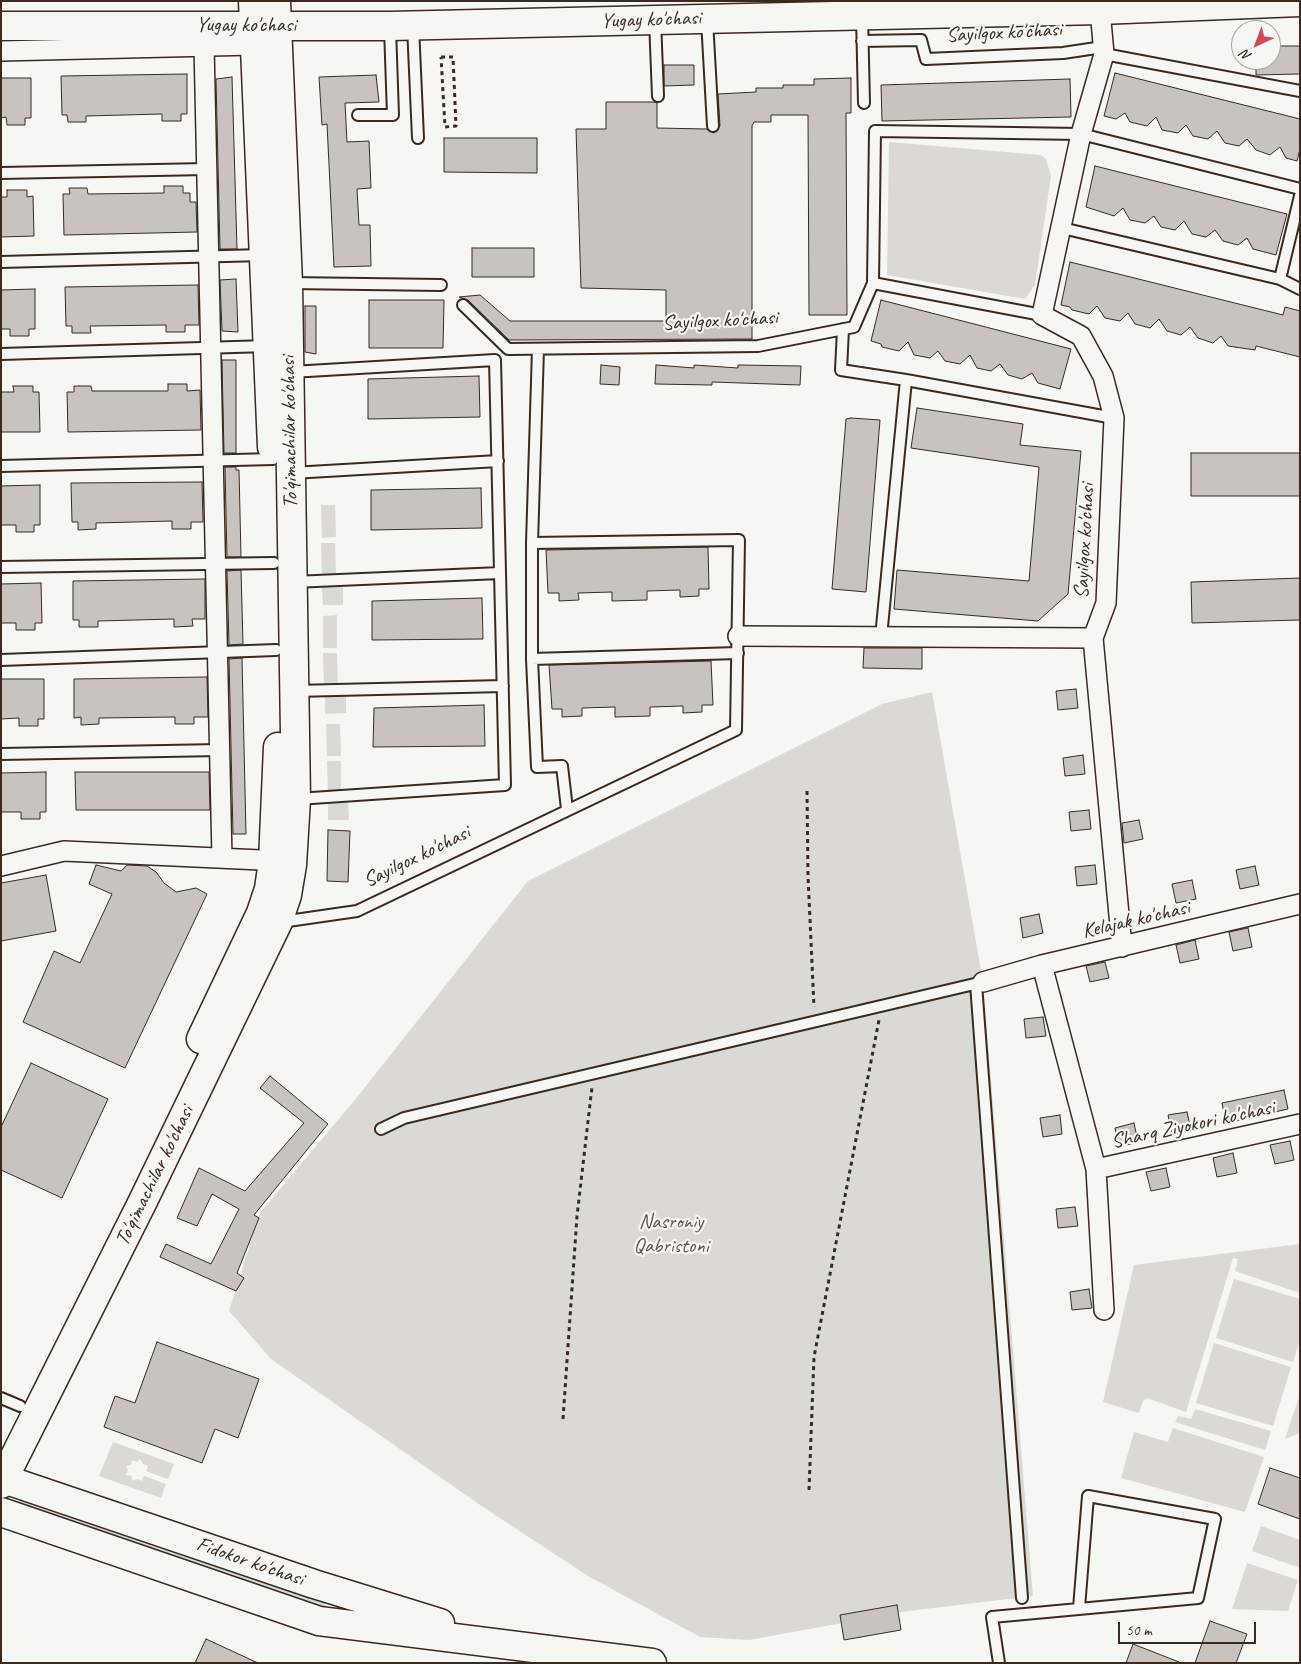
<!DOCTYPE html>
<html>
<head>
<meta charset="utf-8">
<style>
	body { margin:0 }
	#map { position:relative; width:1301px; height:1664px; overflow:hidden; background:#f6f6f2; font-family:Caveat,sans-serif }
	canvas { display:block }
	.frame { position:absolute; inset:0; border:2px solid #3b2a1e; pointer-events:none }
	.north { position:absolute; left:1231px; top:20px; width:50px; height:50px; box-sizing:border-box; background:#f6f6f2; border:1px solid #aba49d; border-radius:50%; rotate:223deg; font-size:14px; font-weight:700; line-height:20px; text-align:center; color:#3b2a1e }
	.north::after { content:''; display:block; margin:auto; width:18px; height:22px; background:#d1495b; clip-path:polygon(50% 0,100% 100%,50% 72%,0 100%) }
	.scale { position:absolute; left:1118px; top:1622px; width:138px; height:22px; box-sizing:border-box; border:2px solid #3b2a1e; border-top:0; padding-left:6px; font-size:15px; line-height:18px; white-space:nowrap; color:#3b2a1e; -webkit-text-stroke:4px #f6f6f2; paint-order:stroke }
</style>
</head>
<body>
<div id="map">
<canvas width="1301" height="1664"></canvas>
<div class="frame"></div>
<div class="north">N</div>
<div class="scale">50 m</div>
</div>
<script>
const ctx = document.querySelector('canvas').getContext('2d');
ctx.lineJoin = 'round';
function paint(path, color) { ctx.fillStyle = color; ctx.fill(path, 'evenodd'); }
const poly = rows => new Path2D(rows.map(r => 'M' + r).join(''));
function strokePath(path, color, width, dash) { ctx.strokeStyle = color; ctx.lineWidth = width; ctx.lineCap = dash ? 'butt' : 'round'; ctx.setLineDash(dash || []); ctx.stroke(path); }
function write(font, color, halo, rows, align = 'center') {
  ctx.font = font + ' Caveat,sans-serif'; ctx.lineWidth = 4.5; ctx.setLineDash([]); ctx.textBaseline = 'middle'; ctx.strokeStyle = halo; ctx.fillStyle = color; for (const [text, x, y, turn = 0] of rows) {
    ctx.save(); ctx.translate(x, y); ctx.rotate((+turn || 0) * Math.PI / 180); ctx.textAlign = isNaN(turn) ? turn : align; if (halo) ctx.strokeText(text, 0, 0); ctx.fillText(text, 0, 0); ctx.restore();
  }
}
const green = poly([
	[889,142,1041,155,1046,159,1051,176,1035,285,1025,299,887,275],
	[321,505,335,505,336,537,322,538],
	[321,543,335,543,336,575,322,576],
	[322,587,343,587,343,605,323,605],
	[337,615,337,648,323,648,323,616],
	[323,653,337,653,338,686,324,686],
	[932,692,983,982,1033,1596,908,1611,749,1640,700,1637,588,1576,483,1507,271,1359,229,1311,260,1213,358,1096,528,881,882,704],
	[325,696,346,696,346,713,325,714],
	[326,724,340,724,341,756,327,756],
	[327,761,341,761,341,793,328,793],
	[328,802,348,802,349,820,328,820],
	[1300,1244,1300,1293,1235,1271,1238,1259,1233,1258,1186,1412,1147,1398,1143,1401,1139,1413,1103,1402,1134,1265],
	[1234,1279,1300,1299,1300,1340,1293,1362,1216,1338],
	[1214,1343,1291,1367,1273,1426,1196,1403],
	[1300,1394,1300,1433,1285,1439],
	[1195,1409,1271,1431,1265,1450,1175,1422,1178,1416,1191,1419],
	[1173,1428,1264,1457,1245,1512,1121,1478,1134,1432,1168,1442],
	[113,1442,174,1464,168,1479,146,1471,148,1466,143,1464,140,1459,137,1462,132,1460,131,1465,126,1466,128,1470,126,1475,132,1476,132,1481,137,1479,142,1481,144,1476,166,1484,161,1498,99,1476],
	[20,1498,324,1599,326,1607,324,1609,18,1505],
	[1261,1526,1300,1540,1300,1568,1252,1551],
	[1247,1563,1298,1580,1288,1611,1232,1609]
]);
const building = poly([
	[1271,46,1300,46,1300,74,1256,75,1256,60,1271,60,1271,46],
	[664,65,694,65,694,85,664,86,664,65],
	[1115,73,1300,119,1300,149,1297,161,1286,158,1280,147,1270,155,1256,150,1247,139,1239,146,1225,143,1217,131,1208,139,1193,136,1186,125,1178,133,1162,130,1156,117,1147,126,1130,122,1125,113,1116,119,1104,116,1115,73],
	[187,74,187,114,181,114,181,121,162,121,162,114,86,116,86,122,68,122,67,115,62,115,61,76,187,74],
	[376,75,379,102,345,103,347,142,369,141,371,188,357,189,359,225,370,225,371,266,334,267,327,124,322,125,319,77,376,75],
	[232,77,237,249,220,249,216,79,232,77],
	[1,78,31,78,31,118,25,118,25,125,7,125,6,117,1,118,1,78],
	[851,78,851,113,846,113,847,315,809,315,808,115,771,115,771,122,754,122,752,126,752,339,509,340,468,300,459,297,480,295,510,321,666,321,666,290,581,288,576,129,606,129,606,102,654,102,657,103,657,128,707,129,714,133,720,126,718,94,756,92,756,88,783,88,783,85,814,85,814,79,851,78],
	[1070,79,1071,117,882,121,881,85,1070,79],
	[444,138,537,138,537,173,444,172,444,138],
	[1095,166,1287,214,1276,255,1253,249,1247,238,1238,245,1223,241,1215,230,1206,237,1192,234,1184,221,1175,230,1161,227,1154,216,1145,223,1130,220,1123,208,1114,216,1086,207,1095,166],
	[164,186,183,186,183,193,190,193,190,202,196,202,197,232,64,235,63,194,70,194,69,188,87,188,88,194,164,193,164,186],
	[7,190,27,190,27,197,33,196,34,236,1,237,1,197,7,197,7,190],
	[472,248,534,248,534,277,472,277,472,248],
	[1070,262,1283,315,1285,307,1300,311,1300,357,1256,346,1255,350,1228,346,1221,336,1213,343,1198,338,1190,327,1181,335,1167,331,1159,319,1150,328,1135,324,1128,313,1120,321,1105,318,1097,306,1089,314,1072,310,1070,307,1061,305,1070,262],
	[236,279,238,332,222,331,220,280,236,279],
	[198,285,199,325,185,325,185,332,166,332,166,325,90,326,91,333,72,333,72,326,66,326,65,287,198,285],
	[35,289,35,329,29,329,29,336,10,336,10,329,1,329,1,290,35,289],
	[369,300,444,300,443,348,369,348,369,300],
	[881,300,1071,349,1060,389,1038,383,1032,373,1022,379,1008,375,1000,364,991,371,977,368,970,355,960,364,945,361,938,351,930,358,914,355,908,342,899,351,882,347,881,344,871,341,881,300],
	[305,306,316,306,316,354,305,352,305,306],
	[222,360,236,360,236,453,224,453,222,360],
	[601,365,620,367,619,385,600,384,601,365],
	[656,365,694,368,694,365,738,368,738,365,801,366,800,385,712,382,712,385,655,384,656,365],
	[479,376,480,417,368,419,368,379,479,376],
	[168,384,187,384,187,391,200,390,201,430,68,432,67,392,74,392,74,386,91,386,92,391,168,391,168,384],
	[13,386,33,386,33,392,39,392,40,432,1,432,1,392,14,392,13,386],
	[917,408,1023,424,1020,445,1081,451,1068,594,1038,621,894,609,897,570,1029,581,1039,467,911,448,917,408],
	[851,418,880,420,866,592,832,589,846,419,851,418],
	[1191,453,1300,453,1300,496,1191,496,1191,453],
	[225,467,236,467,236,470,239,470,241,557,227,557,225,467],
	[202,482,203,522,191,522,191,529,172,529,172,521,96,523,96,529,78,530,78,522,72,522,71,483,202,482],
	[40,485,40,525,34,525,34,532,16,532,16,525,1,525,1,486,40,485],
	[481,488,482,528,371,530,371,490,481,488],
	[708,547,709,589,699,589,699,596,680,597,680,590,647,591,647,600,612,601,612,592,578,593,579,600,559,601,559,593,548,593,546,550,708,547],
	[241,570,243,644,229,645,227,571,241,570],
	[1300,578,1300,620,1192,623,1191,582,1300,578],
	[205,579,205,619,192,619,193,626,174,627,174,619,98,621,98,627,79,627,79,620,73,620,73,581,205,579],
	[41,583,42,623,35,623,35,630,16,630,16,623,1,623,1,584,41,583],
	[482,598,483,639,372,640,372,601,482,598],
	[864,648,922,648,922,669,863,668,864,648],
	[242,658,246,834,233,834,229,659,242,658],
	[711,661,713,705,702,705,702,712,683,713,683,706,650,707,650,716,615,717,615,707,582,708,582,716,562,717,562,709,552,709,549,665,711,661],
	[207,677,208,717,194,717,194,724,175,724,175,717,99,718,99,724,81,725,81,717,74,718,74,679,207,677],
	[1,679,44,679,44,719,38,719,38,726,19,726,19,718,1,719,1,679],
	[1076,689,1078,708,1058,710,1056,691,1076,689],
	[484,705,485,746,373,747,374,708,484,705],
	[1083,755,1085,774,1065,776,1063,758,1083,755],
	[46,772,46,812,40,812,40,819,21,819,21,812,1,812,1,773,46,772],
	[75,772,209,772,210,810,76,810,75,772],
	[1089,810,1091,829,1071,831,1069,812,1089,810],
	[1139,820,1143,839,1124,843,1122,823,1139,820],
	[328,830,350,831,348,882,327,881,328,830],
	[96,865,121,871,127,865,147,866,156,872,164,883,176,892,196,888,207,894,125,1068,23,1022,54,951,80,963,112,894,89,884,96,865],
	[1095,865,1097,884,1077,886,1075,867,1095,865],
	[1255,866,1259,885,1240,889,1236,870,1255,866],
	[46,875,56,931,1,941,1,883,46,875],
	[1192,880,1196,899,1176,903,1172,884,1192,880],
	[1039,914,1043,933,1023,938,1020,918,1039,914],
	[1248,928,1252,947,1233,951,1229,932,1248,928],
	[1195,940,1199,959,1180,963,1176,945,1195,940],
	[1105,962,1109,978,1090,982,1086,966,1105,962],
	[1043,1017,1046,1036,1026,1038,1024,1019,1043,1017],
	[31,1063,108,1099,62,1198,1,1170,1,1127,31,1063],
	[270,1076,328,1124,254,1215,259,1218,237,1273,244,1278,236,1291,160,1257,166,1244,211,1264,239,1209,212,1194,197,1226,177,1218,199,1168,245,1191,304,1123,260,1088,270,1076],
	[1284,1090,1288,1109,1226,1123,1222,1103,1284,1090],
	[1187,1112,1191,1130,1172,1135,1168,1115,1187,1112],
	[1060,1115,1062,1134,1043,1137,1040,1118,1060,1115],
	[1134,1123,1138,1142,1119,1147,1115,1128,1134,1123],
	[1290,1141,1294,1160,1275,1164,1270,1145,1290,1141],
	[1233,1153,1237,1173,1217,1177,1213,1158,1233,1153],
	[1166,1168,1170,1187,1151,1191,1146,1172,1166,1168],
	[1075,1207,1078,1226,1058,1228,1056,1209,1075,1207],
	[1089,1289,1092,1308,1072,1310,1070,1292,1089,1289],
	[157,1342,259,1379,238,1438,215,1429,202,1463,104,1427,115,1396,135,1403,157,1342],
	[1270,1468,1300,1478,1300,1519,1258,1504,1270,1468],
	[897,1605,901,1630,844,1640,840,1615,897,1605],
	[1210,1621,1247,1634,1236,1663,1195,1663,1210,1621],
	[206,1639,258,1663,195,1663,206,1639],
	[1133,1644,1179,1662,1179,1663,1126,1663,1133,1644]
]);
const path = poly([
	[441,57,453,57,456,126,445,127,441,57],
	[807,791,808,876,814,1007],
	[563,1419,577,1216,592,1087],
	[809,1490,814,1357,879,1020]
]);
const lane = poly([
	[862,16,864,103],
	[655,20,658,96],
	[707,20,713,126],
	[413,26,418,138],
	[862,41,921,40,926,59,1063,53,1103,47],
	[1104,54,1300,91],
	[358,115,393,115,390,28],
	[1,173,207,169],
	[1062,228,1280,279,1300,289],
	[1,262,263,255],
	[1280,279,1300,196],
	[289,283,441,285],
	[463,305,508,349,758,346,854,327,873,283],
	[1042,315,873,283,875,131,1081,134,1300,189],
	[843,329,841,370,906,380],
	[538,349,532,543,532,659,537,767,562,766,567,809],
	[1,354,268,346],
	[291,372,495,360,505,785,297,799],
	[1,466,273,459],
	[292,473,498,461],
	[1,567,274,563],
	[293,582,500,573],
	[881,637,906,380,1114,418],
	[532,659,738,653],
	[1,660,276,650],
	[295,691,503,686],
	[1,754,220,750],
	[281,922,357,911,736,730,739,540,532,543],
	[976,984,1022,1598],
	[381,1129,404,1118,983,982],
	[1,1398,20,1406],
	[999,1663,992,1617,1198,1598,1215,1519,1088,1496,1079,1608]
]);
const street = poly([
	[1100,10,1104,54,1081,134,1042,315,1081,336,1103,376,1114,418,1106,603,1093,638,1122,947],
	[204,45,222,858],
	[1,51,254,45],
	[738,636,1093,638],
	[1,866,64,851,283,861],
	[1042,965,1096,1169,1104,1310],
	[983,982,1042,965,1300,904],
	[1096,1169,1300,1124]
]);
const secondary = poly([
	[253,1,272,447],
	[1,26,390,26,1100,10,1300,2],
	[201,1039,261,913,269,889,273,861,278,747],
	[1,1478,314,1584,440,1623],
	[1,1484,143,1201,278,922,287,895,292,865,296,799,288,283,276,1],
	[1,1512,319,1621,652,1663]
]);
const streetNames = [
	["Yugay ko'chasi",651,20,-2],
	["Yugay ko'chasi",246,25],
	["Sayilgox ko'chasi",1004,33,-3],
	["Sayilgox ko'chasi",720,321,-3],
	["To'qimachilar ko'chasi",290,432,-91],
	["Sayilgox ko'chasi",1085,541,-87],
	["Sayilgox ko'chasi",417,857,-26],
	["Kelajak ko'chasi",1136,920,-13],
	["Sharq Ziyokori ko'chasi",1193,1125,-12],
	["To'qimachilar ko'chasi",155,1176,-64],
	["Fidokor ko'chasi",250,1562,19]
];
const parkNames = [
	["Nasroniy",671,1222],
	["Qabristoni",671,1246]
];
paint(green, '#dad9d3');
paint(building, '#c8c3be');
strokePath(building, '#3b2a1e', 1);
strokePath(lane, '#3b2a1e', 14);
strokePath(street, '#3b2a1e', 22);
strokePath(secondary, '#3b2a1e', 31);
strokePath(path, '#3b2a1e', 3, [4, 4]);
strokePath(lane, '#f6f6f2', 10);
strokePath(street, '#f6f6f2', 19);
strokePath(secondary, '#f6f6f2', 28);
write('21px', '#3b2a1e', '#f6f6f2', streetNames);
write('21px', '#63564b', '#f6f6f2', parkNames);
</script>
</body>
</html>
